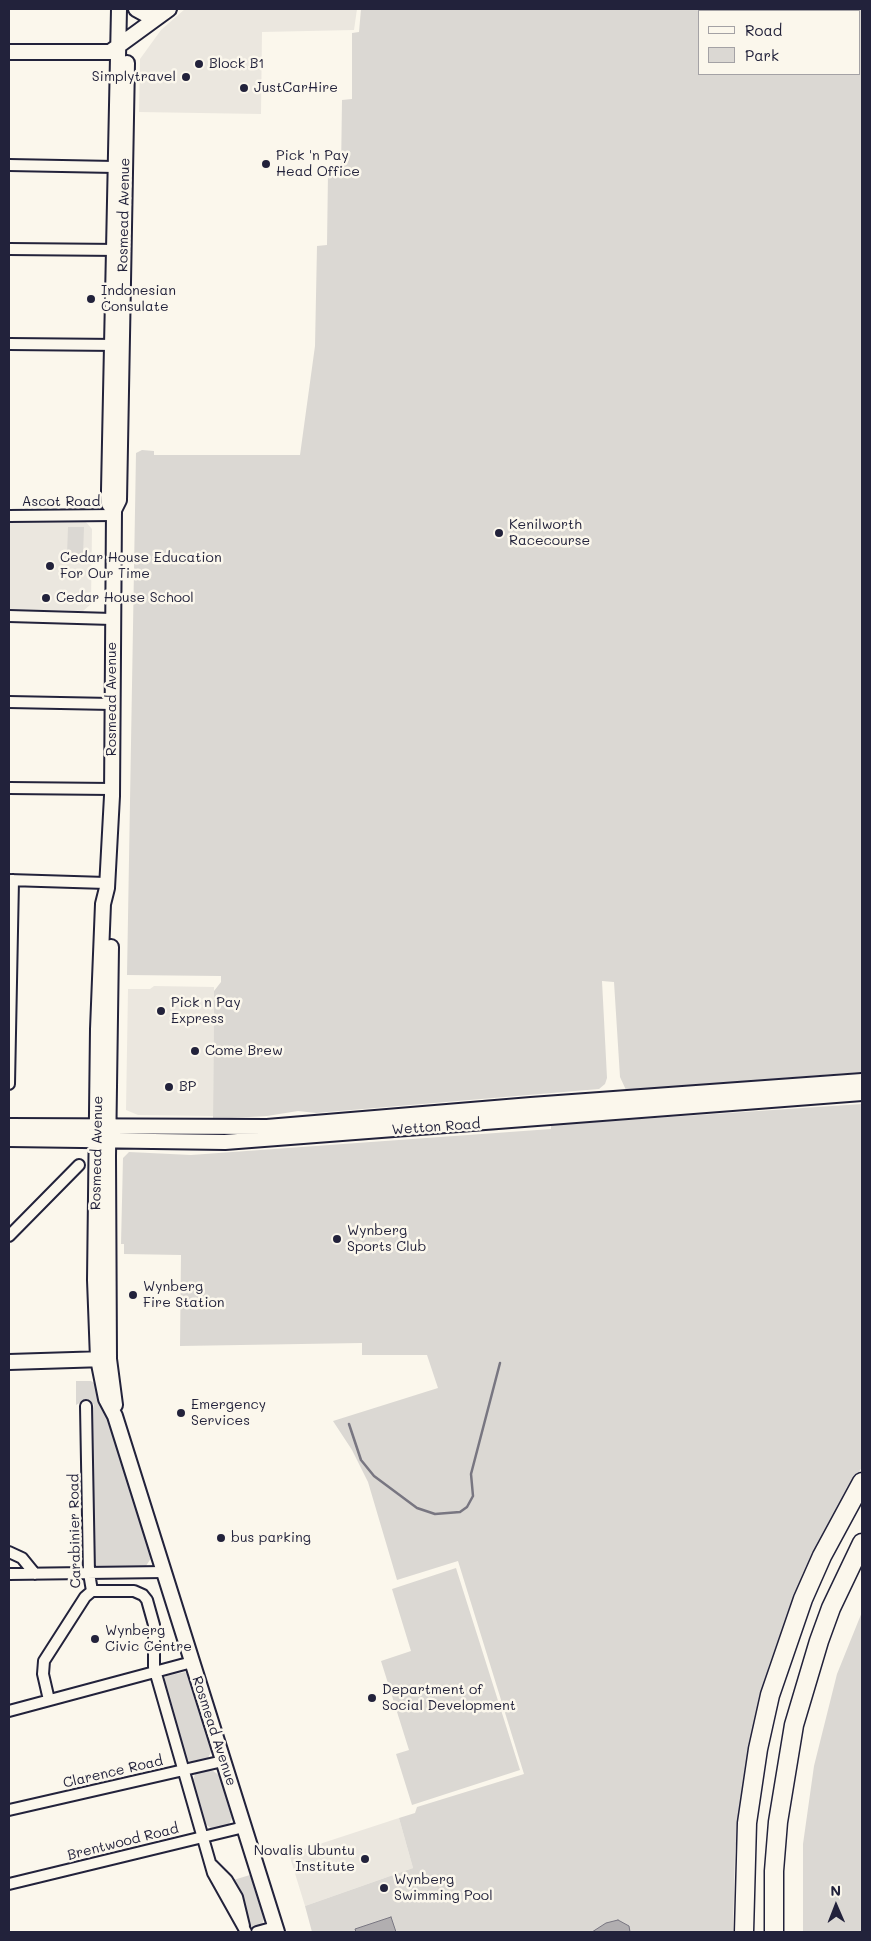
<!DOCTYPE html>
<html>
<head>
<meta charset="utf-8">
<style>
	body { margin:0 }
	#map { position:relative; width:871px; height:1941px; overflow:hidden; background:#fbf7ec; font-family:Mali,sans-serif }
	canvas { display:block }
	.frame { position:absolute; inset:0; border:10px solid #22223b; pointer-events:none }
	.legend { position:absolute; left:698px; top:10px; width:162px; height:65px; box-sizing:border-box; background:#fbf7ec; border:1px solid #a4a2a5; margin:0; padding:6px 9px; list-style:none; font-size:15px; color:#22223b }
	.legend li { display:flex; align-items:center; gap:10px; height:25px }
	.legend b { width:25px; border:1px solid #a4a2a5 }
	.north { position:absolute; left:811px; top:1881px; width:50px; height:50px; -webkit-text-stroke:4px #fbf7ec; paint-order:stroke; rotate:359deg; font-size:14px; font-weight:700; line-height:20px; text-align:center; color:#22223b }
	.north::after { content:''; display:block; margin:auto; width:18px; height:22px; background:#22223b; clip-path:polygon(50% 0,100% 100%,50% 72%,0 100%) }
</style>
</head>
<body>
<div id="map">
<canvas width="871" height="1941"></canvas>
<div class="frame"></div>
<ul class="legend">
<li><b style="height:6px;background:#fbf7ec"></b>Road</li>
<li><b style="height:14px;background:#dbd8d3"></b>Park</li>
</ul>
<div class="north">N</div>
</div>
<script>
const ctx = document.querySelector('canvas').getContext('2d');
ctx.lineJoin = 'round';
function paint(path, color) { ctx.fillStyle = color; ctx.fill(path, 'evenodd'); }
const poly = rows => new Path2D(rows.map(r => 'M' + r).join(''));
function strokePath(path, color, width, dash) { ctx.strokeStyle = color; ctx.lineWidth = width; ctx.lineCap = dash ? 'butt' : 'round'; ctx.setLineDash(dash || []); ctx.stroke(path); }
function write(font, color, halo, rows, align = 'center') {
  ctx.font = font + ' Mali,sans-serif'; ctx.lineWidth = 5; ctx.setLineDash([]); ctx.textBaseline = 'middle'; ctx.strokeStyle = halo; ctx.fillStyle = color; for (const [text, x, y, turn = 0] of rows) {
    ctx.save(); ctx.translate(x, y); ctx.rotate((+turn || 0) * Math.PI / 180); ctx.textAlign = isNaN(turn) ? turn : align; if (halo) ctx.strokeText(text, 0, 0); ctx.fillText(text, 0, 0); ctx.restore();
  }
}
const built = poly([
	[185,9,357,9,354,30,262,32,261,114,139,112,140,59,161,30],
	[85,521,92,529,91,604,83,611,9,610,9,522],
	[154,986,214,987,213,1116,138,1115,126,1110,128,989,150,989],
	[399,1818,413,1868,305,1906,289,1854]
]);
const green = poly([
	[361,9,862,9,862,1072,626,1090,620,1077,614,982,602,981,607,1078,605,1084,599,1089,316,1113,298,1111,267,1116,213,1119,214,991,221,982,221,976,127,975,136,453,142,450,154,451,154,455,300,455,315,346,317,246,327,245,328,173,341,172,342,100,352,99,352,33,359,32],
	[700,11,860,11,860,74,700,74],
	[68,527,84,527,83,555,67,555],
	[862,1104,862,1467,832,1517,798,1589,769,1665,754,1725,744,1777,735,1852,733,1932,312,1932,305,1906,413,1868,399,1818,415,1813,417,1807,524,1774,458,1561,397,1580,368,1482,352,1450,333,1421,438,1388,427,1355,362,1355,362,1343,180,1346,181,1255,124,1254,124,1244,121,1244,123,1158,129,1152,191,1155,551,1129,551,1125],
	[76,1381,91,1381,97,1385,151,1558,146,1566,98,1568,93,1564,91,1415,94,1405,90,1400,86,1399,76,1405],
	[456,1568,520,1770,412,1805,396,1754,409,1750,381,1661,411,1651,392,1589],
	[862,1612,862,1932,803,1932,803,1844,814,1766,837,1674],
	[185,1672,189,1676,212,1750,207,1760,193,1763,185,1758,163,1680,166,1676],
	[210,1769,219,1775,232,1818,228,1826,213,1830,203,1822,192,1782,196,1772],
	[250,1875,264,1919,261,1927,254,1929,248,1926,230,1881]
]);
const water = poly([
	[391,1917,396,1932,356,1932,355,1929,391,1917],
	[618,1920,629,1926,630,1932,592,1932,606,1923,618,1920]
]);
const stream = poly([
	[349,1424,361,1460,374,1476,417,1508,435,1514,460,1512,467,1507,473,1496,471,1474,500,1363]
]);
const street = poly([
	[9,165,115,167],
	[9,249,120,250],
	[9,344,118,345],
	[9,516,114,515],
	[9,616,112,619],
	[9,702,112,704],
	[9,788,112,789],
	[9,880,106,883],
	[9,1084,13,880],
	[9,1236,79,1165],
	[9,1552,22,1558,35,1574],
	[9,1574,164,1572],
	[92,1591,134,1591,143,1595,147,1600,154,1625,154,1667,213,1873,246,1932],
	[49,1700,43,1674,44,1661,85,1597,92,1591,89,1573,86,1406],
	[9,1711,192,1662],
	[9,1810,223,1761],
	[212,1865,227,1880,237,1897,244,1926],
	[9,1884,244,1827],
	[257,1932,275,1927]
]);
const secondary = poly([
	[119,9,109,490,109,504,114,510,112,796,107,888,103,904,98,1029,95,1280,98,1359,106,1399,115,1416,277,1932],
	[136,9,147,15,163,13],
	[9,52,110,52,169,9],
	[114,510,119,500,127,63],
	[111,947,108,1156,109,1359,115,1405],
	[9,1126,267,1127,531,1105,862,1081],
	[9,1139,225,1142,862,1093],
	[9,1362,105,1359]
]);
const highway = poly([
	[744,1932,747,1823,758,1749,770,1695,803,1599,822,1556,862,1482],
	[774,1932,774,1871,778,1822,794,1725,819,1641,831,1608,862,1543]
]);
const markers = [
	[199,64,5,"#22223b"],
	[186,77,5,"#22223b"],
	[244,88,5,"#22223b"],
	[266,164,5,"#22223b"],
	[91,299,5,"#22223b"],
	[499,533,5,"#22223b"],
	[50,566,5,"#22223b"],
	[46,598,5,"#22223b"],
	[161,1011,5,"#22223b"],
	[195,1051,5,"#22223b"],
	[169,1087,5,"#22223b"],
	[337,1239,5,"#22223b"],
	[133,1295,5,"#22223b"],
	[181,1413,5,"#22223b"],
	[221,1538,5,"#22223b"],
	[95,1639,5,"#22223b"],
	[372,1698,5,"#22223b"],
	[365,1859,5,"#22223b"],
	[384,1888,5,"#22223b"]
];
const poiNames = [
	["Block B1",209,64],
	["Simplytravel",176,77,"right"],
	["JustCarHire",254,88],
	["Pick 'n Pay",276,156],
	["Head Office",276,172],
	["Indonesian",101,291],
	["Consulate",101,307],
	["Kenilworth",509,525],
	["Racecourse",509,541],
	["Cedar House Education",60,558],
	["For Our Time",60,574],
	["Cedar House School",56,598],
	["Pick n Pay",171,1003],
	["Express",171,1019],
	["Come Brew",205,1051],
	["BP",179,1087],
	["Wynberg",347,1231],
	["Sports Club",347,1247],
	["Wynberg",143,1287],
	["Fire Station",143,1303],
	["Emergency",191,1405],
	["Services",191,1421],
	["bus parking",231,1538],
	["Wynberg",105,1631],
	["Civic Centre",105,1647],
	["Department of",382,1690],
	["Social Development",382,1706],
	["Novalis Ubuntu",355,1851,"right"],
	["Institute",355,1867,"right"],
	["Wynberg",394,1880],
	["Swimming Pool",394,1896]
];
const streetNames = [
	["Rosmead Avenue",124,215,-89],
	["Ascot Road",61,502],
	["Rosmead Avenue",112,699,-90],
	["Wetton Road",436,1127,-4],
	["Rosmead Avenue",97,1153,-89],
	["Carabinier Road",75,1531,-91],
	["Rosmead Avenue",214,1731,72],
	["Clarence Road",113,1772,-13],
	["Brentwood Road",123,1842,-14]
];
paint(built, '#ebe7df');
paint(green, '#dbd8d3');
paint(water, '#b1aeb0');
strokePath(water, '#787681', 1);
strokePath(stream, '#787681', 2.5);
strokePath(street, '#22223b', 14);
strokePath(secondary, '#22223b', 18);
strokePath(highway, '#22223b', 21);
strokePath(street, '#fbf7ec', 10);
strokePath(secondary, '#fbf7ec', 14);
strokePath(highway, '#fbf7ec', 18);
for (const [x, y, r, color] of markers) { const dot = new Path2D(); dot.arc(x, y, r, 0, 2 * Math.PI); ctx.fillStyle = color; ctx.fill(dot); strokePath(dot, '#fbf7ec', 2); }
write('14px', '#22223b', '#fbf7ec', poiNames, 'left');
write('14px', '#22223b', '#fbf7ec', streetNames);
</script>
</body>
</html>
